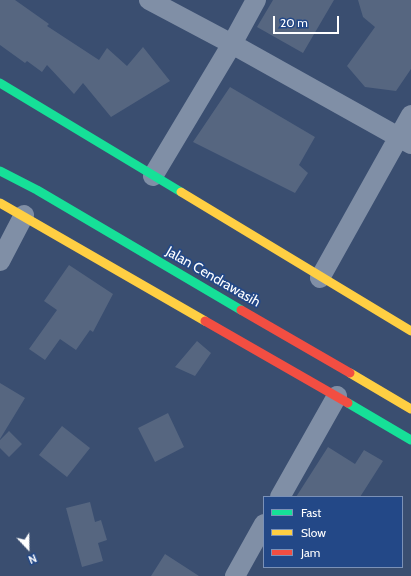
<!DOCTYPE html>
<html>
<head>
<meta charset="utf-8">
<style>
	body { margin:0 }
	#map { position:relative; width:411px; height:576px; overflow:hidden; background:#3a4e70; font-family:Cabin,sans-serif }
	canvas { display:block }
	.legend { position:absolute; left:263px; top:496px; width:140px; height:72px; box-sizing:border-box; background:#234887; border:1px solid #7b91b7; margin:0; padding:5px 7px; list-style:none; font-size:12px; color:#fff }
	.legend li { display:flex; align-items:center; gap:8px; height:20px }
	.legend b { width:20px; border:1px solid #7b91b7 }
	.north { position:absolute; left:8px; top:528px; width:40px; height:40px; -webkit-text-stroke:3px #234887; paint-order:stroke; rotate:158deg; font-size:11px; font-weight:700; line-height:16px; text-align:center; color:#fff }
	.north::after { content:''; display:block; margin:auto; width:14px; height:18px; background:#fff; clip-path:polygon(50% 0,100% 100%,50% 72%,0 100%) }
	.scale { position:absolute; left:273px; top:16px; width:66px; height:18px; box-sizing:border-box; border:2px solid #fff; border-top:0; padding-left:5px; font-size:12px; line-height:14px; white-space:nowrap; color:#fff; -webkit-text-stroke:3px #234887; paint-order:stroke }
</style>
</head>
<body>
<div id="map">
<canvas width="411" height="576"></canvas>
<ul class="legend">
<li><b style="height:5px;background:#16e098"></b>Fast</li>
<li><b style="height:5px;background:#ffcf43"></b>Slow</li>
<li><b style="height:5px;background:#f24e42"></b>Jam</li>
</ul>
<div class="north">N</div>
<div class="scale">20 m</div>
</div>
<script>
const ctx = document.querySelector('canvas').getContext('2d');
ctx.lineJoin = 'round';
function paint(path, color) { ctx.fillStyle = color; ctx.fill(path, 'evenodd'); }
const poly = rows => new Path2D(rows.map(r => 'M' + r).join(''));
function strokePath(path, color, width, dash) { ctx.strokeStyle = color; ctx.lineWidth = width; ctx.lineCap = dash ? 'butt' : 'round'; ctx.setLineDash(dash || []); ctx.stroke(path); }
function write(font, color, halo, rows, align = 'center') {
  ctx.font = font + ' Cabin,sans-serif'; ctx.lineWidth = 3.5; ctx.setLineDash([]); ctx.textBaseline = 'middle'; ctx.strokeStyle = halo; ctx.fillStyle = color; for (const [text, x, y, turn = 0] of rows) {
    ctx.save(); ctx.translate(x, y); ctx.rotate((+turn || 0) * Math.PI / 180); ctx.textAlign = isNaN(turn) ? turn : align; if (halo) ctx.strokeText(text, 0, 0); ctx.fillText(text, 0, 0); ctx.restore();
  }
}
const building = poly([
	[0,0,15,0,49,24,47,26,99,60,107,48,127,66,143,47,170,81,111,117,83,83,74,94,47,65,42,72,27,61,25,63,0,45],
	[273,0,334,0,303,53,257,27],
	[358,0,411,0,411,69,396,91,365,87,347,66,375,27,363,17],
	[230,87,315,137,299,165,308,173,295,193,193,142],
	[69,265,113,294,93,332,90,330,76,350,60,339,45,360,29,349,57,310,44,301],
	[197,341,211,353,195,376,175,367],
	[0,383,25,398,0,439],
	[168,413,184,447,155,462,138,428],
	[62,426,90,448,67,477,39,455],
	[9,431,22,444,9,457,0,448,0,440],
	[328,447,355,464,364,450,383,461,360,497,296,497],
	[90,502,95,522,101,520,107,540,98,543,103,561,82,567,66,508],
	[165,554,199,576,151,576]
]);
const street = poly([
	[149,0,232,44,256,0],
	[153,176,232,44,411,144],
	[0,261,24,215],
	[320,278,411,115],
	[280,497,337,396],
	[235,576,264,524]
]);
const fast = poly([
	[0,83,181,192],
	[0,171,37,190,241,310],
	[348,403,411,440]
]);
const slow = poly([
	[181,192,411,331],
	[0,203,205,321],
	[350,373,411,409]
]);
const jam = poly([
	[241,310,350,373],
	[205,321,348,403]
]);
const streetNames = [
	["Jalan Cendrawasih",213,277,30]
];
paint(building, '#566680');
strokePath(street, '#808fa6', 20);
strokePath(fast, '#16e098', 9);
strokePath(slow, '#ffcf43', 9);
strokePath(jam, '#f24e42', 9);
write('14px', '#fff', '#234887', streetNames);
</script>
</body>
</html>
